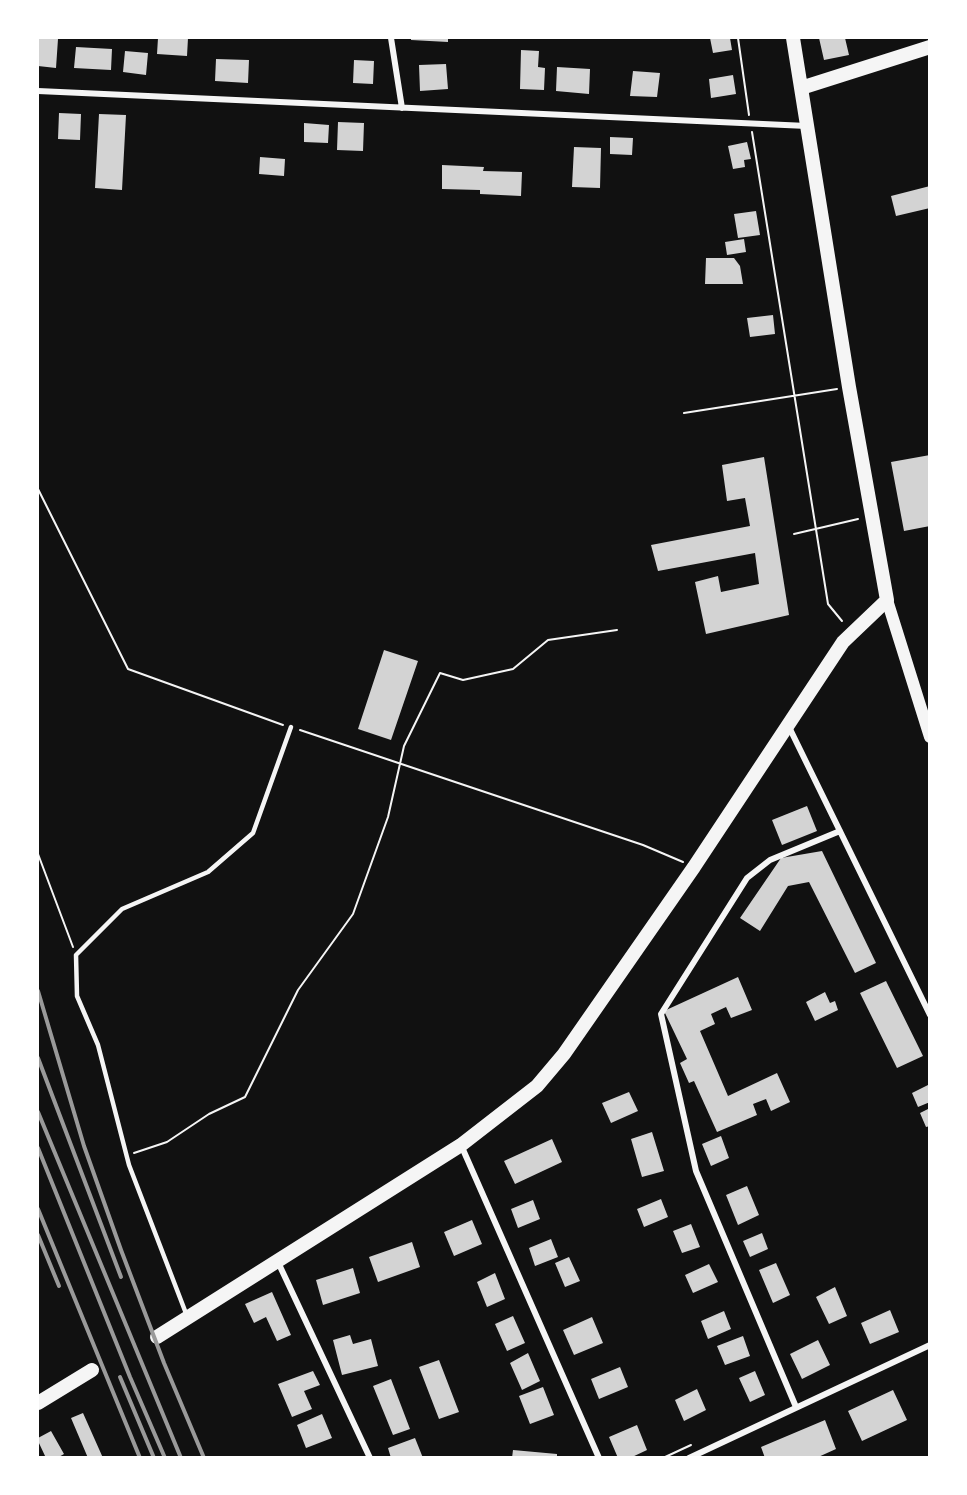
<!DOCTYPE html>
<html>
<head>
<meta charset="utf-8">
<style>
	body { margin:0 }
	#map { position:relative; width:967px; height:1495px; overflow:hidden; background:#111; font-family:Commissioner,sans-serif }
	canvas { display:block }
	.frame { position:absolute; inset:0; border:39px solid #fff; pointer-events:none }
</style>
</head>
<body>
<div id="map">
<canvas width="967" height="1495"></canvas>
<div class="frame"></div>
</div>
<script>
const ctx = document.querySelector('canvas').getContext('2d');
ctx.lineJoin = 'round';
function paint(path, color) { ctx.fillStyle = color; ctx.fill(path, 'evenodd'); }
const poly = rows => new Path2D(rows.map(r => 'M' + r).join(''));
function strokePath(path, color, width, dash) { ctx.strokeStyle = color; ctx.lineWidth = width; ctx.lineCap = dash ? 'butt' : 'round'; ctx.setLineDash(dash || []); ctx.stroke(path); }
const building = poly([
	[38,38,58,39,56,68,38,66],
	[158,38,188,38,187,56,157,54],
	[411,38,448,38,448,42,411,40],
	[710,38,730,38,732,50,713,53],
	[819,38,845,38,849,55,824,60],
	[76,47,112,49,111,70,74,68],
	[521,50,539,51,538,67,545,68,544,90,520,89],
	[125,51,148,53,146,75,123,72],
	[216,59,249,60,248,83,215,81],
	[354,60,374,61,373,84,353,83],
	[446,64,448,89,420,91,419,65],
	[557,67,590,69,589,94,556,91],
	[633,71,660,73,657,97,630,96],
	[733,75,736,94,711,98,709,79],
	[59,113,81,114,80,140,58,139],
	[99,114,126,115,122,190,95,188],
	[338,122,364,123,363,151,337,150],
	[304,123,329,125,328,143,304,142],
	[610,137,633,138,632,155,610,154],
	[747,142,751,159,744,160,745,167,733,169,728,146],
	[574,147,601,148,600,188,572,187],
	[260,157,285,159,284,176,259,174],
	[442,165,484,167,483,171,522,172,521,196,480,194,480,190,442,189],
	[930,186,930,208,896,216,891,196],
	[756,211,760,235,738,238,734,214],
	[744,239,746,252,727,255,725,242],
	[706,258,734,258,740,266,743,284,705,284],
	[773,315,775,334,750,337,747,318],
	[930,455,930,526,904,531,891,462],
	[764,457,789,615,706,634,695,582,718,576,721,592,759,584,755,553,658,571,651,545,750,526,745,498,727,501,722,465],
	[384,650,418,661,391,740,358,729],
	[807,806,817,831,782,845,772,820],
	[822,851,876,963,855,973,809,882,788,886,760,931,740,918,781,858],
	[738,977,752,1010,731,1018,726,1007,711,1014,715,1024,700,1031,728,1096,777,1073,790,1102,771,1111,766,1099,753,1104,757,1115,717,1132,694,1081,689,1083,680,1063,687,1059,664,1011],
	[886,981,923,1056,897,1068,860,993],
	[825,992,830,1003,835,1001,838,1010,815,1021,806,1002],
	[930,1084,930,1102,918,1107,912,1093],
	[629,1092,638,1111,611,1123,602,1103],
	[930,1108,930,1126,926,1127,920,1113],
	[652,1132,664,1171,642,1177,631,1139],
	[721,1136,729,1158,711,1166,702,1144],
	[552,1139,562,1162,515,1184,504,1161],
	[747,1186,759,1215,738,1225,726,1195],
	[661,1199,668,1217,644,1227,637,1209],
	[533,1200,540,1219,518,1228,511,1209],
	[472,1220,482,1244,454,1256,444,1232],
	[691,1224,700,1247,682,1253,673,1231],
	[762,1233,768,1249,750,1257,743,1241],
	[551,1239,558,1257,535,1266,529,1248],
	[412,1242,420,1267,378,1282,369,1257],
	[569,1257,580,1281,565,1287,555,1263],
	[776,1263,790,1295,773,1303,759,1270],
	[709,1264,718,1282,693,1293,685,1275],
	[353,1268,360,1293,323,1305,316,1280],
	[495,1273,505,1299,487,1307,477,1282],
	[835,1287,847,1316,829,1324,816,1297],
	[272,1292,291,1335,277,1341,266,1317,254,1323,245,1304],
	[890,1310,899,1332,870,1344,861,1323],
	[724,1311,731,1329,708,1339,701,1321],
	[513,1316,525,1343,507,1351,495,1324],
	[592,1317,603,1343,574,1355,563,1330],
	[350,1335,353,1344,371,1339,378,1366,342,1375,333,1340],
	[743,1336,750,1356,725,1365,717,1346],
	[818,1340,830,1365,802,1379,790,1354],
	[528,1353,540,1381,522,1390,510,1363],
	[439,1360,459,1412,439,1419,419,1367],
	[620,1367,628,1387,599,1399,591,1379],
	[313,1371,320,1385,304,1391,312,1409,292,1417,278,1384],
	[755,1371,765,1395,750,1402,739,1378],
	[391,1379,410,1429,393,1435,373,1386],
	[543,1387,554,1415,530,1424,519,1396],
	[697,1389,706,1410,684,1421,675,1400],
	[893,1390,907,1420,862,1441,848,1411],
	[83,1413,103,1458,88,1458,71,1418],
	[322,1414,332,1438,306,1448,297,1425],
	[825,1420,836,1449,816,1458,765,1458,761,1447],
	[637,1425,647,1450,630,1458,618,1458,609,1437],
	[51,1431,64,1454,57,1458,46,1458,38,1441,38,1438],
	[415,1438,423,1458,391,1458,388,1448],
	[513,1450,557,1454,557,1458,512,1458]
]);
const path = poly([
	[738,38,749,115],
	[752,132,828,604,842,621],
	[684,413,837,389],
	[38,489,128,669,283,725],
	[794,534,858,519],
	[300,730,643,845,683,862],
	[38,854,73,947],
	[134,1153,167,1142,209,1114,245,1097,298,990,353,914,388,817,404,746,440,673,463,680,513,669,548,640,617,630],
	[663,1458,691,1445]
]);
const service = poly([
	[187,1316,129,1165,98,1045,77,996,76,955,122,909,208,872,253,833,291,727]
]);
const minor = poly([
	[391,38,402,108],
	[38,91,807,126],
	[789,727,930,1015],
	[461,1145,599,1458],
	[277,1260,370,1458],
	[796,1407,696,1171,661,1014,747,878,770,860,840,831],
	[689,1458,930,1345]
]);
const secondary = poly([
	[887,600,930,737]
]);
const primary = poly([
	[801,88,930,47],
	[157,1337,461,1145,537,1086,564,1054,694,867,843,642,887,600,849,387,793,38],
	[38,1403,92,1370]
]);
const rail = poly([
	[38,991,84,1146,121,1250,164,1363,204,1458],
	[38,1058,121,1277],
	[38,1112,181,1458],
	[38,1148,130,1377,165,1458],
	[38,1209,140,1458],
	[38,1235,59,1286],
	[120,1377,154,1458]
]);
paint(building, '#d3d3d3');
strokePath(path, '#f5f5f5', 2);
strokePath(service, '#f5f5f5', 4.5);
strokePath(minor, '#f5f5f5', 6);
strokePath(secondary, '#f5f5f5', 12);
strokePath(primary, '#f5f5f5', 14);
strokePath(rail, '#9a9a9a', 4);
</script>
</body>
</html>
